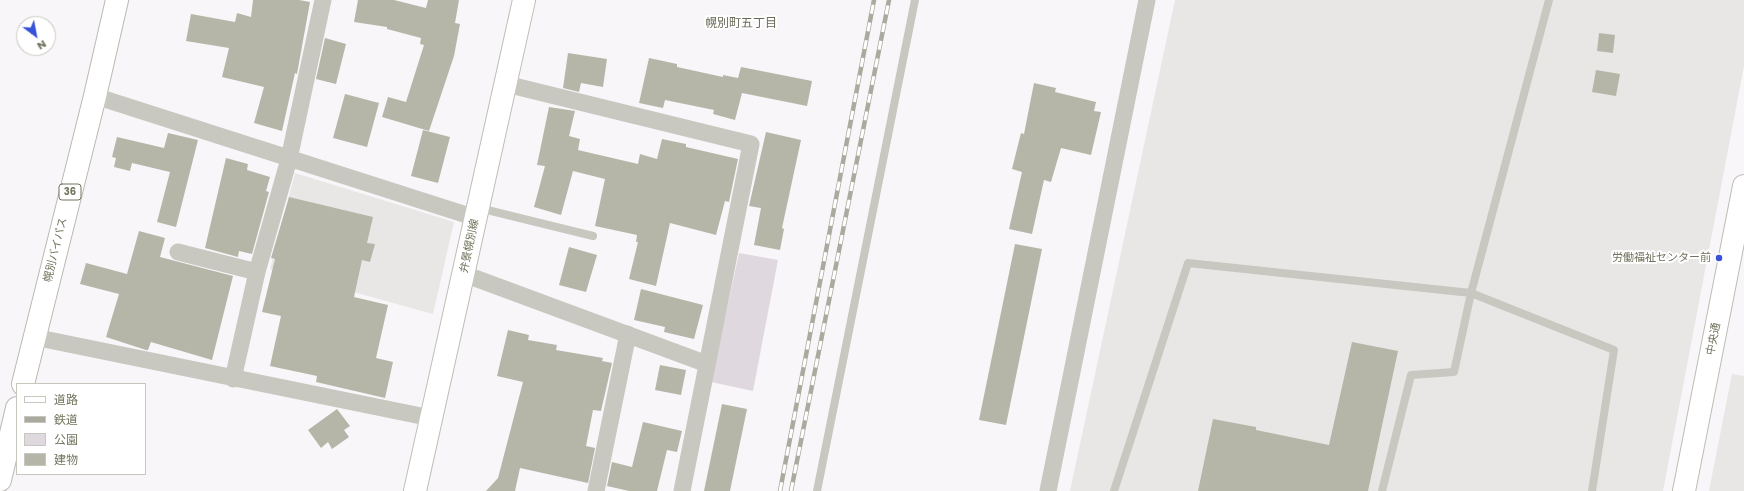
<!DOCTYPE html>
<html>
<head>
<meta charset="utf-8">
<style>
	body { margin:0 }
	#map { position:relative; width:1744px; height:491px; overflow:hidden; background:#f8f6f9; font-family:Poppins,"Noto Sans JP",sans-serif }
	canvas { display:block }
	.legend { position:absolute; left:16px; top:383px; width:130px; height:92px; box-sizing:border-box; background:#fff; border:1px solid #c7c7be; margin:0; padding:5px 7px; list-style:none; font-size:12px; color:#73745d }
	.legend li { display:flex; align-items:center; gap:8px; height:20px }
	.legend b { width:20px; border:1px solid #c7c7be }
	.north { position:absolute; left:16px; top:16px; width:40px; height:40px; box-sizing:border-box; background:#fff; border:1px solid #c7c7be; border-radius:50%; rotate:148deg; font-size:11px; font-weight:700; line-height:16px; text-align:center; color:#73745d }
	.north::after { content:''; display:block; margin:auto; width:14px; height:18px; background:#3752d8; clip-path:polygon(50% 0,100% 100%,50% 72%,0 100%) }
</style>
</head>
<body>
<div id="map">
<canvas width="1744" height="491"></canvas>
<ul class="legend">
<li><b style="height:5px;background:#fff"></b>道路</li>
<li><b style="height:5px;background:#aaab9e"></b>鉄道</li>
<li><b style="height:11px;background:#dfd8de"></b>公園</li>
<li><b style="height:11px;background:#b6b6a8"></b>建物</li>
</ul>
<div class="north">N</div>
</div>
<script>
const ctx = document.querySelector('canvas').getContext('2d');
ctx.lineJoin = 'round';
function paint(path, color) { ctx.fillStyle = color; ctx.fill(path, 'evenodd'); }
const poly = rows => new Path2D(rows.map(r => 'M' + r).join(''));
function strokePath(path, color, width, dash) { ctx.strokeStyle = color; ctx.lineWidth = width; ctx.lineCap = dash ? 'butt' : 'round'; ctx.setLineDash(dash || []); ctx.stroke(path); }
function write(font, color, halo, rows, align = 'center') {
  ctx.font = font + ' Poppins,"Noto Sans JP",sans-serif'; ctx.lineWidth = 4; ctx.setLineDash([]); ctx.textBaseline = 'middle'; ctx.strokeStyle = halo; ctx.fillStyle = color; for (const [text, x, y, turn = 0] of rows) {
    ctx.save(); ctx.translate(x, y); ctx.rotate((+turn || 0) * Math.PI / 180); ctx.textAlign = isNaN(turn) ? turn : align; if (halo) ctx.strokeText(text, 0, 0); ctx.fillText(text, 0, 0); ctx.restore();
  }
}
const built = poly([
	[1175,0,1744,0,1744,66,1663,491,1070,491],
	[295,173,454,222,433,314,270,269],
	[1732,374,1744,376,1744,491,1709,491]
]);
const green = poly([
	[739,253,778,260,753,391,711,382]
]);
const building = poly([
	[253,0,299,0,310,2,297,74,295,73,282,131,254,123,264,87,222,77,229,48,186,41,191,14,235,22,237,13,251,17],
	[358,0,394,0,426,8,428,0,459,0,455,23,460,24,454,56,429,131,382,117,388,97,406,102,424,45,420,44,421,38,387,29,387,27,354,22],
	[1599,33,1615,35,1613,53,1597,51],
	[325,38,346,44,336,84,316,79],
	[568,53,607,59,603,87,581,83,579,92,563,88],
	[649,58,677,64,677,67,723,77,723,75,738,78,741,67,812,81,807,106,742,93,735,120,713,114,714,110,665,100,663,108,639,103],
	[1596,70,1620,74,1616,96,1592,92],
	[1034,83,1056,88,1055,92,1096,102,1094,111,1101,112,1091,155,1061,148,1051,182,1044,180,1032,234,1009,229,1022,172,1012,169,1021,133,1024,134],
	[345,94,379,103,367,147,333,138],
	[549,107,575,111,569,136,580,139,578,150,638,164,640,154,657,159,662,139,686,144,686,147,738,159,729,202,725,201,716,235,670,223,656,286,629,279,638,242,636,242,637,235,595,226,605,179,573,171,561,215,534,207,545,166,537,165],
	[423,130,450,137,438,183,411,176],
	[766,132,801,140,782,228,784,229,780,250,754,245,761,208,749,206],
	[168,133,198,140,176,227,157,222,170,172,132,163,130,171,114,167,116,158,112,157,117,137,164,148],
	[226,158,248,164,247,170,270,177,266,191,269,192,252,254,239,251,238,257,205,248],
	[289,197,373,217,367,243,375,244,370,262,362,260,354,297,388,305,376,358,393,362,385,398,316,382,317,376,270,366,281,316,262,312,275,259,271,258],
	[139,231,165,238,160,257,233,276,212,360,151,342,148,350,146,350,106,337,119,294,80,284,86,263,127,274],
	[1015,244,1042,249,1006,425,979,420],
	[569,247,597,255,586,292,559,285],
	[641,289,703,305,694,339,664,332,665,327,634,320],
	[508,330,529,335,528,340,557,345,556,350,603,358,602,361,612,363,601,411,593,410,586,446,595,448,588,483,520,468,515,491,486,491,498,478,523,382,497,376],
	[1352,342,1398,351,1368,491,1198,491,1213,419,1256,427,1256,430,1329,445],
	[660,365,686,370,681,395,655,390],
	[722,404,747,409,730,491,704,491],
	[337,409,350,426,344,430,349,437,332,449,328,442,321,448,308,430],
	[643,422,682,431,677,452,667,450,657,491,629,491,607,486,612,462,632,467]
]);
const lane = poly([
	[479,208,593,236],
	[817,491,915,0],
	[1114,491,1188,263,1471,293,1614,350,1592,491],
	[1382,491,1411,375,1454,372,1471,293,1549,0]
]);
const street = poly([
	[506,84,751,144,682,491],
	[95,96,476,218],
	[178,252,257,272],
	[464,274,707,364],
	[34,337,431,418],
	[233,379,257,272,289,159,323,0],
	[596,491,628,334],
	[1048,491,1147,0]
]);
const secondary = poly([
	[415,491,524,0],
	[1684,491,1744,186]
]);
const highway = poly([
	[23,384,95,96,117,0],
	[0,480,17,408]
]);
const rail = poly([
	[780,491,874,0],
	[791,491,889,0]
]);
const markers = [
	[1719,258,4,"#3752d8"]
];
const shields = [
	[70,192,22]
];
const shieldNames = [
	["36",70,192]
];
const streetNames = [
	["弁景幌別線",470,246,-78],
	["幌別バイパス",56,250,-76],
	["中央通",1714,339,-79]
];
const poiNames = [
	["労働福祉センター前",1711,258]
];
const neighbourhoodNames = [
	["幌別町五丁目",741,24]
];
paint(built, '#e8e7e6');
paint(green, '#dfd8de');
paint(building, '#b6b6a8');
strokePath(secondary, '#bcbdb3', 24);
strokePath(highway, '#b9bab2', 24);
strokePath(lane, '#c8c8c0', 8);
strokePath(street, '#c8c8c0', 17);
strokePath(secondary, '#fff', 22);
strokePath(highway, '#fff', 22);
strokePath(rail, '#aaab9e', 4.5);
strokePath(rail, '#fff', 3, [9]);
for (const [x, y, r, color] of markers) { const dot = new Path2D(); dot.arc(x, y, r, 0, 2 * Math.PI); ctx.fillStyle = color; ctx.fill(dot); strokePath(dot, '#fff', 1.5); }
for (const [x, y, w] of shields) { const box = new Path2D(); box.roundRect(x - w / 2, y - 8, w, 16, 3); ctx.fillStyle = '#fff'; ctx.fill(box); strokePath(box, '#73745d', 1); }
write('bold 10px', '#73745d', null, shieldNames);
write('11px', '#73745d', '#fff', streetNames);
write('11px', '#73745d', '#fff', poiNames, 'right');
write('12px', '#6a6b57', '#fff', neighbourhoodNames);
</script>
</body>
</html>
